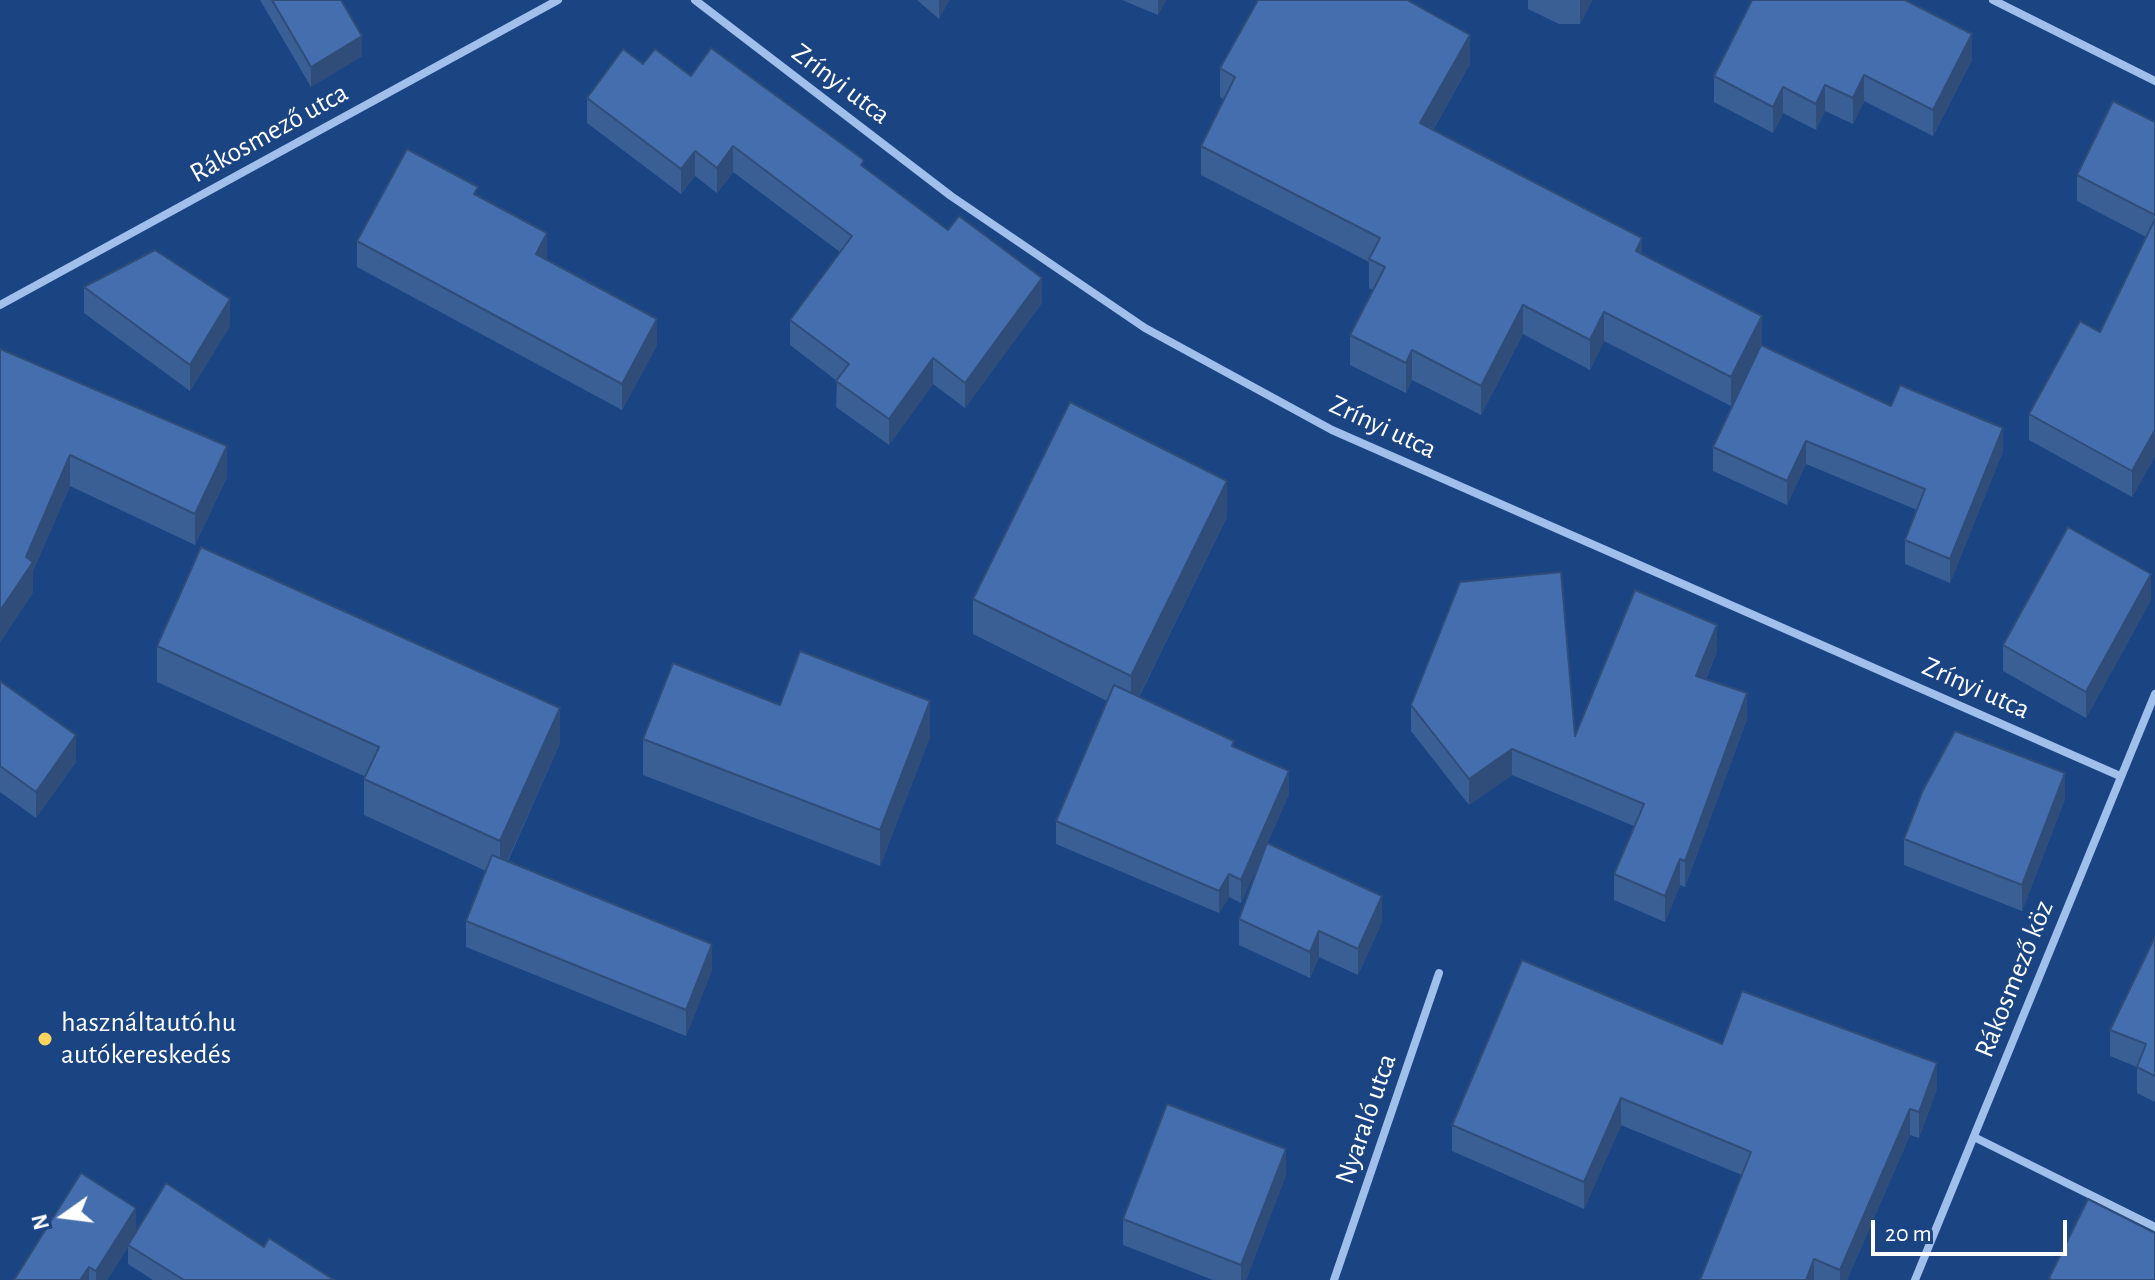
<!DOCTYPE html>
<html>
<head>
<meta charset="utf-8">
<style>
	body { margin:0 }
	#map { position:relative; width:2155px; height:1280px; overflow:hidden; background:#1b4483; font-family:"Alegreya Sans",sans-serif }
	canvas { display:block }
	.north { position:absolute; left:24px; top:1176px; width:80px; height:80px; -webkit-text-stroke:6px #1b4483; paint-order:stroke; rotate:256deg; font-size:22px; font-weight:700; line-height:32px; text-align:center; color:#fff }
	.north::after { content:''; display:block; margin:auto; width:28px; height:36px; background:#fff; clip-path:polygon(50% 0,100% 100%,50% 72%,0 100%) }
	.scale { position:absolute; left:1871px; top:1220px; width:196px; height:36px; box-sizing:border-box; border:4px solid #fff; border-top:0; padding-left:10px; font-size:24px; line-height:28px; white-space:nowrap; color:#fff; -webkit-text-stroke:6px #1b4483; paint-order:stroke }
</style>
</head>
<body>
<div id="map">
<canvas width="2155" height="1280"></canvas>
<div class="north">N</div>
<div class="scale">20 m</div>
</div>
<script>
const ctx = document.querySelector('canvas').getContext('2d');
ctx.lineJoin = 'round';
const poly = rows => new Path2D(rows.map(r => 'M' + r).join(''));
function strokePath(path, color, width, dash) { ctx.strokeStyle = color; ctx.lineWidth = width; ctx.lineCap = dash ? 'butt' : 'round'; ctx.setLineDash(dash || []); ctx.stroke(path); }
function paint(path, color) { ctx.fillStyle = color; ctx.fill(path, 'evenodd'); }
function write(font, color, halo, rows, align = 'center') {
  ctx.font = font + ' "Alegreya Sans",sans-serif'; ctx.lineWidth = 6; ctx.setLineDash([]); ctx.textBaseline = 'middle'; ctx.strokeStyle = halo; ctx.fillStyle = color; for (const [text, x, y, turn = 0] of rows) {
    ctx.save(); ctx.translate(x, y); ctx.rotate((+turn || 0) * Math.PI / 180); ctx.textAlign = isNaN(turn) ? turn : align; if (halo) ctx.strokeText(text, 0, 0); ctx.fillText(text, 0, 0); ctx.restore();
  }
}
const minor = poly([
	[695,0,951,196,1145,328,1332,430,2120,776],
	[1993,0,2155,81],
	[0,305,558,0],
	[1974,1137,2155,1227],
	[1334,1280,1439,973],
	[1915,1280,2155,694]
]);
const wall = poly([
	[260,0,341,0,362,56,311,87],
	[917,0,949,0,939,19],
	[1122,0,1166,0,1158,15],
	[1528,0,1592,0,1580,24,1559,24,1528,9],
	[1972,60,1933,136,1864,101,1853,124,1825,111,1816,130,1783,113,1773,133,1714,102,1714,76],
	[643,64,691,76,864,168,1042,303,965,408,933,384,889,445,836,407,837,381,790,345,790,320,840,252,733,172,717,193,695,176,681,194,587,123,587,98],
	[1470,64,1433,130,1642,254,1761,346,1891,406,2003,451,1950,583,1905,564,1905,540,1917,510,1806,464,1787,505,1713,471,1713,447,1754,361,1731,406,1604,341,1590,370,1523,334,1481,415,1412,380,1406,393,1350,365,1350,335,1373,290,1369,288,1369,262,1201,175,1201,146,1224,100,1220,97,1220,68],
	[2155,122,2155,456,2132,497,2029,440,2029,414,2100,332,2146,237,2077,201,2077,175],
	[478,196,547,259,657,345,622,410,357,267,357,241],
	[84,287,230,326,190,391,84,313],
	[0,349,227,477,195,545,70,486,33,571,33,593],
	[1227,517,1139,697,1234,746,1289,794,1241,903,1229,897,1219,913,1056,844,1056,821,1107,701,973,634,973,599],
	[2151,600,2086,718,2003,671,2003,645],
	[157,646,560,743,508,861,712,970,686,1036,466,947,466,921,486,871,364,815,364,779,366,777,157,682],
	[1717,651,1706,679,1747,719,1685,887,1680,885,1665,922,1614,900,1614,874,1634,826,1512,775,1469,805,1411,731,1411,705,1575,736],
	[0,681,76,762,36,818,0,792],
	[780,705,930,737,880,866,643,775,643,739],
	[2065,799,2022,911,1904,865,1904,839],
	[1239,919,1382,922,1358,975,1319,957,1310,978,1239,945],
	[2155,937,2155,1102,2137,1093,2137,1067,2110,1056,2110,1030],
	[1722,1044,1937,1089,1919,1138,1910,1135,1847,1280,1700,1280,1742,1175,1621,1125,1584,1209,1452,1151,1452,1125],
	[1286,1175,1246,1280,1213,1280,1123,1245,1123,1219],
	[136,1231,264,1247,334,1280,153,1280,128,1264,128,1247,107,1280,14,1280]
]);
const shadedWall = poly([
	[939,0,949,0,939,19],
	[1158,0,1166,0,1158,15],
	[1580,0,1592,0,1580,24],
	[1972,34,1972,60,1933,136,1933,110],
	[1470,35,1470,64,1420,152,1420,123],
	[362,36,362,56,311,87,311,67],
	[1864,75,1864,101,1853,124,1853,98],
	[1825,85,1825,111,1816,130,1816,104],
	[1783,87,1783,113,1773,133,1773,107],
	[733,146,733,172,717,193,717,168],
	[695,151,695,176,681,194,681,169],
	[547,233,547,260,536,254],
	[1642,238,1642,267,1636,251],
	[1042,278,1042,303,965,408,965,383],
	[230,299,230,326,190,391,190,365],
	[1523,305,1523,334,1481,415,1481,386],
	[1604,312,1604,341,1590,370,1590,340],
	[1762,316,1762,345,1731,406,1731,377],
	[657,319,657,345,622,410,622,384],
	[1412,350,1412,380,1406,393,1406,363],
	[933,358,933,384,889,445,889,419],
	[2003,428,2003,451,1950,583,1950,559],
	[2155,430,2155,456,2132,497,2132,471],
	[1806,441,1806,464,1787,505,1787,481],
	[227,446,227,477,195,545,195,514],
	[70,455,70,486,33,571,33,593,0,643,0,611,26,557],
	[1227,481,1227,517,1131,712,1131,676],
	[2151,574,2151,600,2086,718,2086,692],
	[1717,625,1717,651,1696,702,1696,676],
	[1747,693,1747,719,1685,887,1685,861],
	[930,701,930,737,880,866,880,830],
	[560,708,560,743,500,877,500,841],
	[76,735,76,762,36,818,36,792],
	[1512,749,1512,775,1469,805,1469,779],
	[1289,771,1289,794,1241,903,1241,880],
	[2065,773,2065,799,2022,911,2022,885],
	[1680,859,1680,885,1665,922,1665,896],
	[1229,874,1229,897,1219,913,1219,891],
	[1382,896,1382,922,1358,975,1358,949],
	[1319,931,1319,957,1310,978,1310,952],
	[712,944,712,970,686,1036,686,1010],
	[1937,1063,1937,1089,1919,1138,1919,1112],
	[1621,1098,1621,1125,1584,1209,1584,1182],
	[1910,1109,1910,1135,1847,1280,1840,1280,1840,1270],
	[1286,1149,1286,1175,1246,1280,1241,1280,1241,1265],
	[136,1208,136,1234,128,1245,128,1247,107,1280,96,1280,96,1271],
	[1814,1259,1814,1280,1806,1280],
	[89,1267,89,1280,80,1280]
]);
const building = poly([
	[272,0,341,0,362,36,311,67,272,0],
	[1258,0,1407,0,1470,35,1420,123,1642,238,1636,251,1762,316,1731,377,1604,312,1590,340,1523,305,1481,386,1412,350,1406,363,1350,335,1385,267,1369,259,1380,238,1201,146,1235,77,1220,68,1258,0],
	[1752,0,1905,0,1972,34,1933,110,1864,75,1853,98,1825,85,1816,104,1783,87,1773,107,1714,76,1752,0],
	[711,48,864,160,861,165,948,230,959,216,1042,278,965,383,933,358,889,419,836,381,849,364,790,320,852,236,733,146,717,168,695,151,681,169,587,98,623,49,643,64,655,49,691,76,711,48],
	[2113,101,2155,122,2155,215,2077,175,2113,101],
	[407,149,478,187,474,194,547,233,536,254,657,319,622,384,357,241,407,149],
	[2155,219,2155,430,2132,471,2029,414,2080,321,2100,332,2155,219],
	[155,250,230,299,190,365,84,287,155,250],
	[1761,345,1891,406,1900,385,2003,428,1950,559,1905,540,1925,489,1806,441,1787,481,1713,447,1761,345],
	[0,349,227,446,195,514,70,455,26,557,33,562,0,611,0,349],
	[1070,402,1227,481,1131,676,973,599,1070,402],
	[2068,527,2151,574,2086,692,2003,645,2068,527],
	[201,547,560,708,500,841,364,779,379,747,157,646,201,547],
	[1561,572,1575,736,1635,590,1717,625,1696,676,1747,693,1685,861,1680,859,1665,896,1614,874,1644,804,1512,749,1469,779,1411,705,1460,582,1561,572],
	[800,651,930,701,880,830,643,739,673,663,780,705,800,651],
	[0,681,76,735,36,792,0,766,0,681],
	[1114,685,1234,741,1232,746,1289,771,1241,880,1229,874,1219,891,1056,821,1114,685],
	[1955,731,2065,773,2022,885,1904,839,1923,790,1955,731],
	[1267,843,1382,896,1358,949,1319,931,1310,952,1239,919,1267,843],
	[492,855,712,944,686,1010,466,921,492,855],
	[2155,937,2155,1076,2137,1067,2146,1044,2110,1030,2155,937],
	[1522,960,1722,1044,1742,991,1937,1063,1919,1112,1910,1109,1840,1270,1814,1259,1806,1280,1700,1280,1751,1152,1621,1098,1584,1182,1452,1125,1522,960],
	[1167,1104,1286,1149,1241,1265,1123,1219,1167,1104],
	[81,1173,136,1208,96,1271,89,1267,80,1280,14,1280,81,1173],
	[166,1183,264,1247,269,1238,334,1280,184,1280,128,1245,166,1183],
	[2088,1199,2155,1233,2155,1280,2052,1280,2049,1278,2088,1199]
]);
const markers = [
	[45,1039,8,"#fcd55d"]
];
const streetNames = [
	["Zrínyi utca",841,84,37],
	["Rákosmező utca",269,133,-29],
	["Zrínyi utca",1383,427,25],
	["Zrínyi utca",1976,688,24],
	["Rákosmező köz",2014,979,-68],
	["Nyaraló utca",1366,1119,-71]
];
const poiNames = [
	["használtautó.hu",61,1023],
	["autókereskedés",61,1055]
];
strokePath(minor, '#a0bfeb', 8);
paint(wall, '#3a5f95');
paint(shadedWall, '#304d79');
paint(building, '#446ead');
strokePath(building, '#304d79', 2);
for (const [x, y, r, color] of markers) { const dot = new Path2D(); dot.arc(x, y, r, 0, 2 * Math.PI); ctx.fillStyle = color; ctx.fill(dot); strokePath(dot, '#1b4483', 3); }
write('28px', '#fff', '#1b4483', streetNames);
write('28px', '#fff', '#1b4483', poiNames, 'left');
</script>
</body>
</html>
